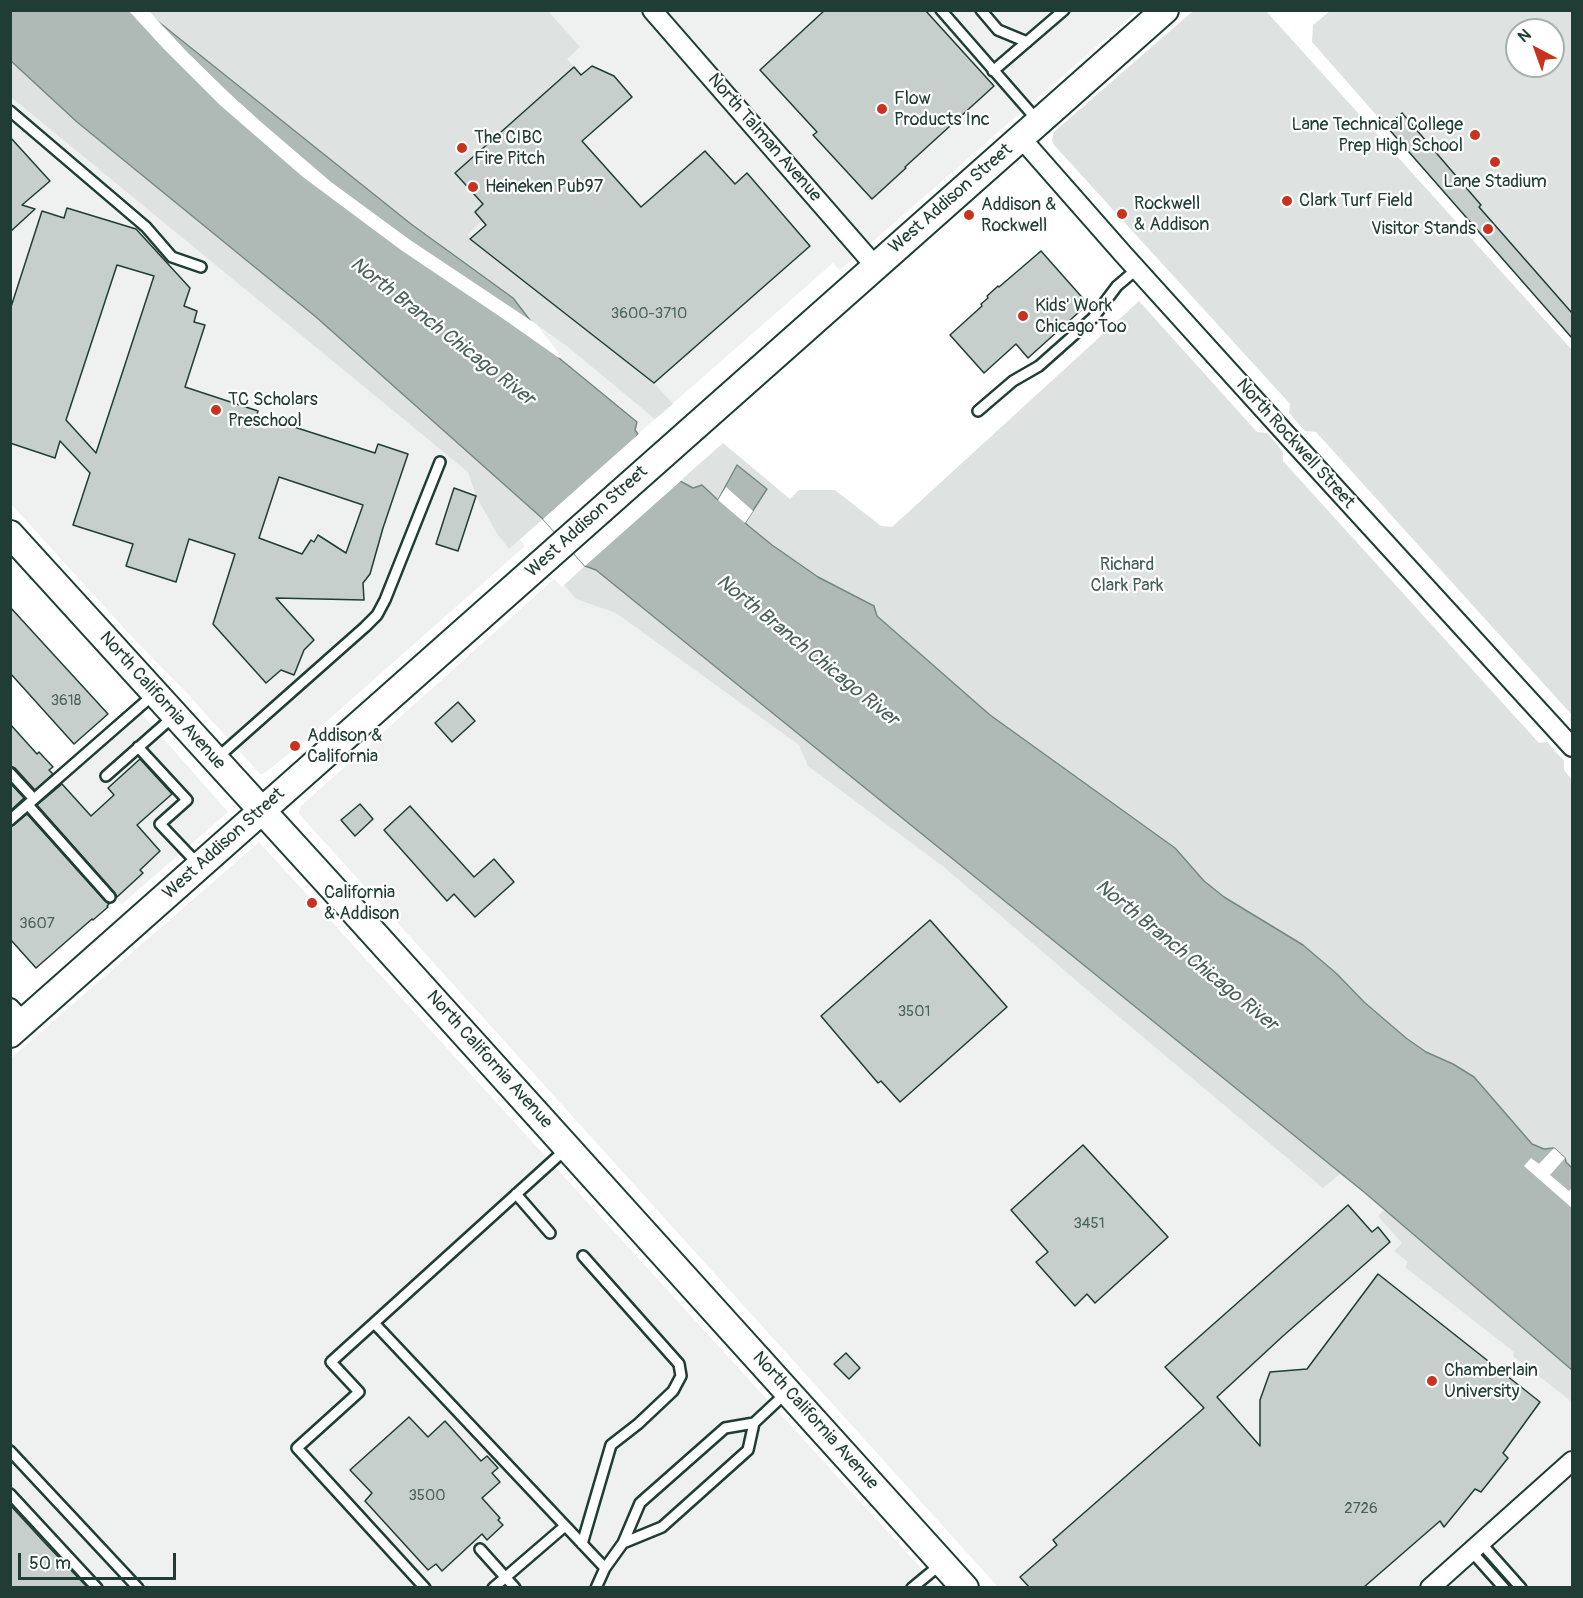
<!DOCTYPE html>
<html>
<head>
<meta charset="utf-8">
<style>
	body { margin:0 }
	#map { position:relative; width:1583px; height:1598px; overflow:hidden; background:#fff; font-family:Pangolin,sans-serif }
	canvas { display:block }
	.frame { position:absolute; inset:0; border:12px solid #1f3d34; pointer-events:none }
	.north { position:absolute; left:1505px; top:18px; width:60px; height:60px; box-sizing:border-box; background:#fff; border:2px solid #a5b1ae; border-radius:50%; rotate:319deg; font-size:16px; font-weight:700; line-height:24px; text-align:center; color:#1f3d34 }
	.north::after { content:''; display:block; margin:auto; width:21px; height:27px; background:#c8321e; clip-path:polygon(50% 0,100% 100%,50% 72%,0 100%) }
	.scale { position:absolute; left:18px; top:1553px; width:158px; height:27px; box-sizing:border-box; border:3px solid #1f3d34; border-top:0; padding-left:8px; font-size:18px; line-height:21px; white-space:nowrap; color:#1f3d34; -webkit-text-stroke:4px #fff; paint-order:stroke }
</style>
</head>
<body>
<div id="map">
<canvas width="1583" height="1598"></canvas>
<div class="frame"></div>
<div class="north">N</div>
<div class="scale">50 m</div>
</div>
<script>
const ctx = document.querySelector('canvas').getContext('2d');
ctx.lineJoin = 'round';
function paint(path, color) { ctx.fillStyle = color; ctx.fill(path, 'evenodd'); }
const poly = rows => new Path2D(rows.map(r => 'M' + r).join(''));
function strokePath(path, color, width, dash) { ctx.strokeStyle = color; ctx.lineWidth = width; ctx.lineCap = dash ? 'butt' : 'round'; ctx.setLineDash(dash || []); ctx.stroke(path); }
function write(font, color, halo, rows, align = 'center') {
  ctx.font = font + ' Pangolin,sans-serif'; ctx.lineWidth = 4.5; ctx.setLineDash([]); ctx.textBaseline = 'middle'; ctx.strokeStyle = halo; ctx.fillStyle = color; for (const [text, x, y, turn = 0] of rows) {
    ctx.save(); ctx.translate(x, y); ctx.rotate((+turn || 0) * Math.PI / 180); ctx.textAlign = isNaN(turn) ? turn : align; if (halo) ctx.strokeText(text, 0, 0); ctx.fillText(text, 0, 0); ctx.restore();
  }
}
const built = poly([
	[145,11,1137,11,840,270,833,263,638,434,635,430,636,422,559,358,513,298,411,224],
	[11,61,77,122,316,317,543,519,520,539,525,546,302,743,266,772,262,774,260,774,184,690,132,637,11,504],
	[585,566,596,570,1364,1192,1572,1370,1572,1587,998,1587,300,815,299,813,301,806,554,579,562,587],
	[141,713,228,812,121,905,35,804],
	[259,842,938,1587,11,1587,10,1059]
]);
const green = poly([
	[145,11,548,11,580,47,567,59,581,74,592,66,614,76,632,97,486,225,482,221,468,234,470,239,654,383,673,404,655,419,568,347,529,319,513,298,411,224],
	[1193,11,1266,11,1572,350,1572,724,1570,721,1571,714,1316,432,1305,431,1289,413,1290,404,1054,145,1052,140,1054,132],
	[1330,11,1572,11,1572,338,1312,42,1313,25],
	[1517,30,1553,30,1553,66,1517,66],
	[10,61,77,122,316,317,543,519,509,549,496,532,476,496,468,472,11,97],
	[1139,301,1257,432,1267,433,1275,442,1283,452,1283,461,1539,743,1547,742,1564,761,1564,770,1572,780,1572,1168,1544,1149,1532,1144,1525,1135,1453,1064,1426,1052,1406,1038,1364,1002,1337,974,1303,945,1224,897,1204,881,1175,848,990,715,877,616,873,606,818,577,788,557,745,523,702,485,693,488,680,481,723,443,790,499,799,490,835,490,881,526,892,527],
	[585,566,596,570,1341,1173,1323,1188,1093,995,944,867,808,766,799,745,616,613,576,599,564,585],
	[1385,1209,1572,1370,1572,1402,1513,1356,1514,1352,1405,1267,1408,1262,1394,1251,1402,1243,1378,1216]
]);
const water = poly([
	[11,11,145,11,411,224,513,298,559,358,637,422,635,430,638,434,636,437,678,483,680,481,693,488,702,485,718,500,737,465,767,489,745,523,772,545,818,577,874,606,877,616,990,715,1175,848,1204,881,1224,897,1303,945,1337,974,1364,1002,1406,1038,1426,1052,1453,1064,1474,1077,1532,1144,1544,1149,1554,1148,1565,1158,1566,1162,1572,1168,1572,1370,1364,1192,596,570,585,566,543,519,316,317,77,122,11,61,11,11]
]);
const pier = poly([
	[129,11,149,11,186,51,229,93,261,122,331,182,410,240,536,324,561,356,559,358,505,320,401,250,303,177,220,105,163,48],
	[641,432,641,435,640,437,678,479,683,479,585,566,543,519],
	[726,487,753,511,745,523,718,500],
	[1554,1148,1565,1158,1550,1175,1569,1191,1572,1188,1572,1208,1524,1166,1531,1158,1539,1164]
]);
const building = poly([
	[825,10,925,10,994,86,905,167,906,168,872,199,813,135,817,132,760,70,825,10],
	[592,66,614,76,632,97,582,141,641,207,705,151,735,184,747,173,810,246,654,383,470,239,486,225,475,212,483,204,455,173,574,67,581,75,592,66],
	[1402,113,1481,205,1479,207,1572,313,1572,338,1387,127,1402,113],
	[10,137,50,181,22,205,35,209,10,232,10,137],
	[67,208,136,229,190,288,184,306,197,311,194,322,205,325,185,387,258,411,257,415,375,453,378,444,408,454,383,528,370,574,363,583,364,600,276,598,314,640,304,650,294,675,281,670,266,683,213,624,235,554,189,539,176,582,126,566,133,544,73,525,90,473,60,441,55,458,10,443,10,310,42,211,64,218,67,208],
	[117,265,154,276,96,453,66,420,117,265],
	[279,477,363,505,346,553,318,535,314,542,311,540,302,554,259,538,279,477],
	[1041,251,1088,304,1028,358,1016,344,984,373,950,335,982,306,981,304,988,298,987,296,998,286,999,287,1041,251],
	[454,488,476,496,458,551,436,544,454,488],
	[10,607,108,714,74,744,10,673,10,607],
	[458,702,475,721,452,742,435,723,458,702],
	[10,724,37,754,39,752,53,767,49,770,53,774,35,790,15,768,10,766,10,724],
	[140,759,172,794,137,825,160,851,140,870,143,873,117,897,115,893,37,805,62,784,91,816,114,795,108,788,140,759],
	[10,783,24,798,10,811,10,783],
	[360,804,373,819,355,836,341,820,360,804],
	[410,806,474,877,494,859,514,882,475,917,454,894,447,901,384,830,410,806],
	[27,814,105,901,109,904,107,906,108,907,93,920,92,919,36,968,10,939,10,827,14,825,27,814],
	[930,920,1007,1007,900,1102,881,1081,878,1083,821,1016,930,920],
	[1083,1145,1168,1237,1095,1303,1087,1294,1075,1306,1036,1262,1048,1252,1011,1210,1083,1145],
	[1348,1205,1372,1232,1378,1227,1390,1242,1283,1336,1217,1397,1260,1446,1260,1400,1270,1372,1307,1369,1378,1274,1540,1402,1503,1453,1508,1458,1481,1492,1475,1489,1444,1527,1440,1521,1364,1587,1029,1587,1020,1577,1057,1545,1053,1540,1204,1408,1165,1367,1348,1205],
	[846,1353,860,1368,849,1379,834,1364,846,1353],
	[409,1417,428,1437,445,1421,481,1461,487,1456,498,1468,492,1473,500,1482,482,1498,500,1518,498,1520,503,1525,487,1540,482,1534,442,1571,436,1564,428,1570,365,1501,372,1493,350,1470,409,1417],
	[10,1505,45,1543,87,1587,10,1587,10,1505]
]);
const lane = poly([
	[941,10,1038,121],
	[981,10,998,30,1027,42],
	[993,71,1064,10],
	[10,111,146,227,172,257,201,267],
	[978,411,1013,381,1039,366,1093,318,1117,286,1137,269],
	[138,747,187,800,160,824,198,864],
	[217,758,365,627,377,615,385,600,440,462],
	[10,773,34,799],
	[106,776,174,716],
	[28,805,110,897],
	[10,820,153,695],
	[516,1194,550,1233],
	[374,1323,605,1568],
	[10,1451,138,1588],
	[10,1494,97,1588],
	[623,1543,662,1527,748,1450,754,1423,786,1393],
	[1481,1543,1521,1588],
	[582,1544,611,1445,638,1424,673,1391,681,1376,679,1364,583,1256],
	[480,1549,515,1588],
	[1471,1551,1504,1588],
	[425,1588,297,1448,359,1392,331,1362,566,1149],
	[493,1588,565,1526],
	[596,1588,605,1568,623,1543,640,1503,725,1428,754,1423],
	[912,1588,941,1564]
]);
const street = poly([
	[652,10,875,266],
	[1021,138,1123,254,1285,433,1572,747],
	[10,1008,23,1022],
	[1430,1588,1572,1461]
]);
const secondary = poly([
	[10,534,359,917,965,1588],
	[10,1034,1165,10]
]);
const markers = [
	[882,109,6,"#c8321e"],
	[1475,135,6,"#c8321e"],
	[462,148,6,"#c8321e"],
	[1495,162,6,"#c8321e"],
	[473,187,6,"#c8321e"],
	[1287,201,6,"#c8321e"],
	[1122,214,6,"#c8321e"],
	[969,215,6,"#c8321e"],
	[1488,229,6,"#c8321e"],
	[1023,316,6,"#c8321e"],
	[216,410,6,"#c8321e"],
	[295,746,6,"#c8321e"],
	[312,903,6,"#c8321e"],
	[1432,1381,6,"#c8321e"]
];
const numberNames = [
	["3600-3710",649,314],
	["3618",66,701],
	["3607",37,924],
	["3501",914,1012],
	["3451",1089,1224],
	["3500",427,1496],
	["2726",1361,1509]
];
const poiNames = [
	["Flow",894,99],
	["Products Inc",894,120],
	["Lane Technical College",1463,125,"right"],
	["Prep High School",1463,146,"right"],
	["The CIBC",474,138],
	["Fire Pitch",474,159],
	["Lane Stadium",1495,182,"center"],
	["Heineken Pub97",485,187],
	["Clark Turf Field",1299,201],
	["Rockwell",1134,204],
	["& Addison",1134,225],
	["Addison &",981,205],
	["Rockwell",981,226],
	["Visitor Stands",1476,229,"right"],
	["Kids' Work",1035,306],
	["Chicago Too",1035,327],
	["TC Scholars",228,400],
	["Preschool",228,421],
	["Addison &",307,736],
	["California",307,757],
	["California",324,893],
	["& Addison",324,914],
	["Chamberlain",1444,1371],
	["University",1444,1392]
];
const streetNames = [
	["North Talman Avenue",764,138,49],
	["West Addison Street",951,199,-41],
	["North Rockwell Street",1295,444,48],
	["West Addison Street",587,522,-42],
	["North California Avenue",162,701,48],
	["West Addison Street",224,844,-42],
	["North California Avenue",489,1060,48],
	["North California Avenue",815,1421,48]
];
const parkNames = [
	["Richard",1127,565],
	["Clark Park",1127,586]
];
const waterNames = [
	["North Branch Chicago River",442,332,38],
	["North Branch Chicago River",807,651,39],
	["North Branch Chicago River",1186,956,39]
];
paint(built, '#eef1f0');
paint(green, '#dee3e2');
paint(water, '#afbab7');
strokePath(water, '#758883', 1.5);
paint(pier, '#fff');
paint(building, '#c7cfcc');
strokePath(building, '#1f3d34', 1.5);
strokePath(lane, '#1f3d34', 14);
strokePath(street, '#1f3d34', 22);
strokePath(secondary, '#1f3d34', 30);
strokePath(lane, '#fff', 9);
strokePath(street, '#fff', 18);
strokePath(secondary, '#fff', 26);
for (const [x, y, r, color] of markers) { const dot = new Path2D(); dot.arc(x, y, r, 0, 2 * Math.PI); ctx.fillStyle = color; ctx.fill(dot); strokePath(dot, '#fff', 2); }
write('15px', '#49625a', null, numberNames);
write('18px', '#1f3d34', '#fff', poiNames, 'left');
write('18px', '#1f3d34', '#fff', streetNames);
write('18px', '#455e57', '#fff', parkNames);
write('italic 20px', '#4a625b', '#fff', waterNames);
</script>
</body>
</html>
